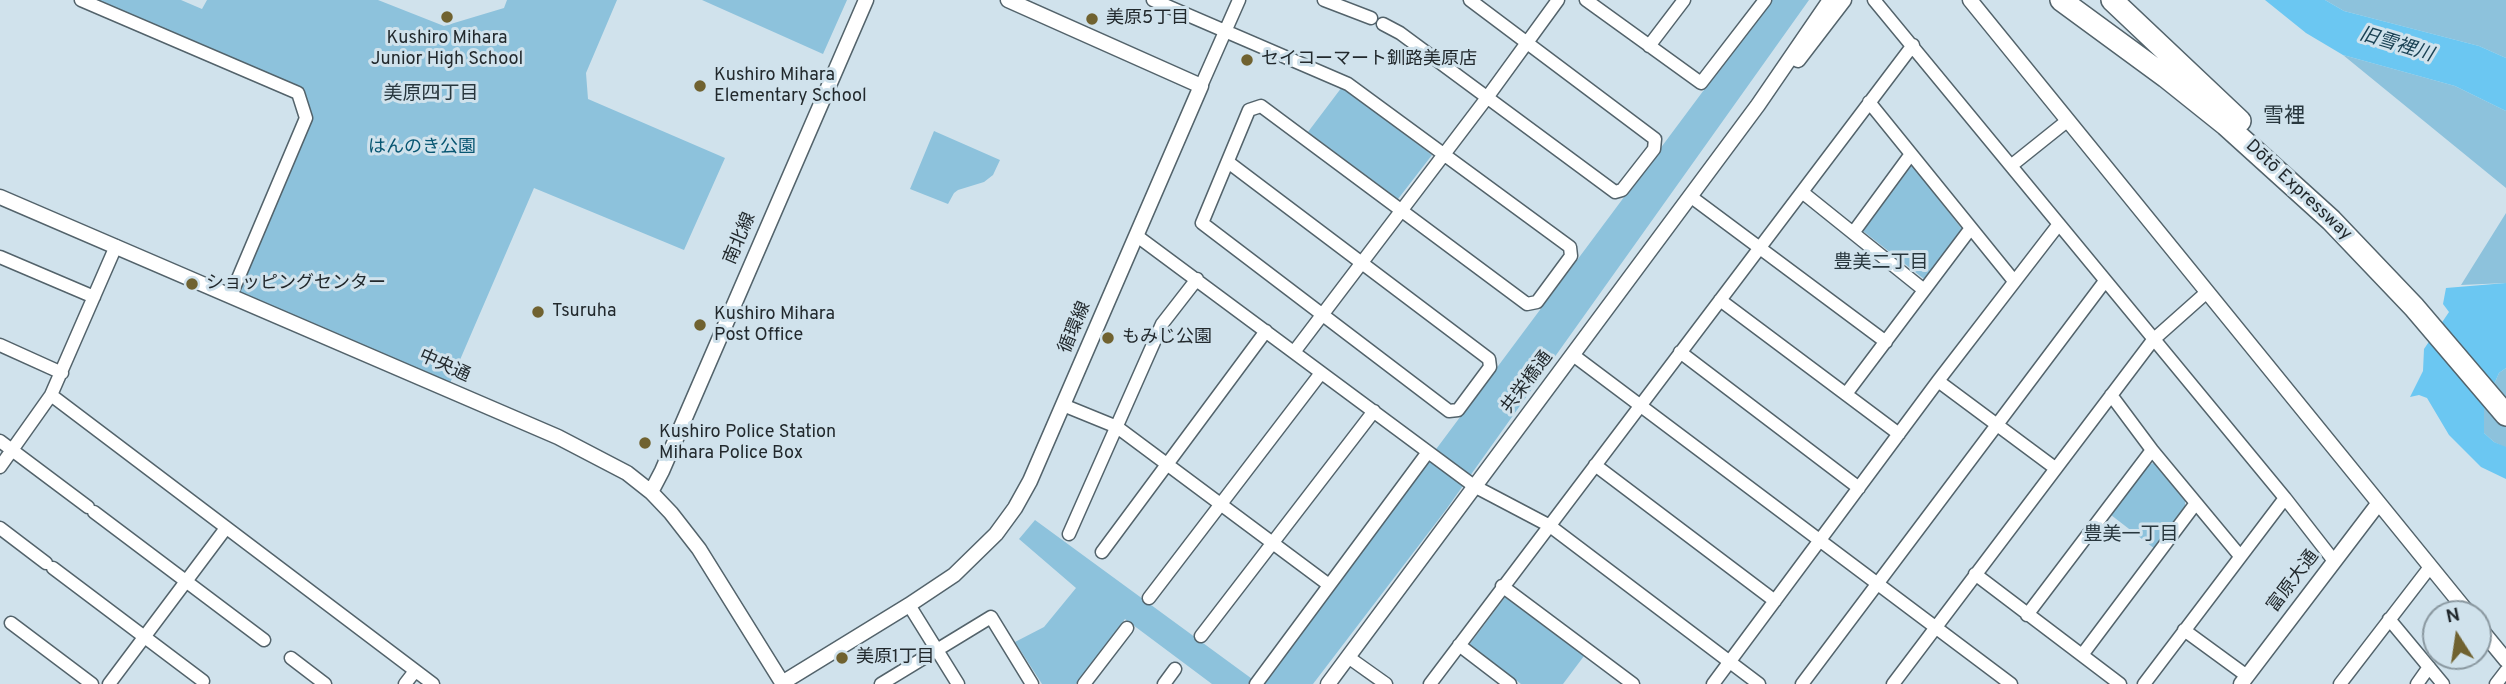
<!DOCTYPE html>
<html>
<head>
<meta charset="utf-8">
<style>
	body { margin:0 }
	#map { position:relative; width:2506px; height:684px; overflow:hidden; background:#d0e2ec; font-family:Overpass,sans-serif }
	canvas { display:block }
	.north { position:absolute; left:2422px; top:600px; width:70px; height:70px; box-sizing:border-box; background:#d0e2ec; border:2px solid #8a98a0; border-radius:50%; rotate:348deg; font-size:19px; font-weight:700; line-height:28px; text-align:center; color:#22292d }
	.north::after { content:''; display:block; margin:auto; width:24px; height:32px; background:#706230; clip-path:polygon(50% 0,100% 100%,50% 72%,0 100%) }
</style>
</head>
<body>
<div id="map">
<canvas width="2506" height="684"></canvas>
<div class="north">N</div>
</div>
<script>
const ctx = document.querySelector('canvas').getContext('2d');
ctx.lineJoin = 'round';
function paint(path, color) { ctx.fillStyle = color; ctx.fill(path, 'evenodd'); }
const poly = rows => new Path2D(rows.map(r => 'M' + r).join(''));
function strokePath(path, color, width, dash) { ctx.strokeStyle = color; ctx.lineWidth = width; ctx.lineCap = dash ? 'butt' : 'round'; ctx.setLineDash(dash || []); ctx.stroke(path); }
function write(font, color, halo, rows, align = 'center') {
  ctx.font = font + ' Overpass,"Noto Sans JP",sans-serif'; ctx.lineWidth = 6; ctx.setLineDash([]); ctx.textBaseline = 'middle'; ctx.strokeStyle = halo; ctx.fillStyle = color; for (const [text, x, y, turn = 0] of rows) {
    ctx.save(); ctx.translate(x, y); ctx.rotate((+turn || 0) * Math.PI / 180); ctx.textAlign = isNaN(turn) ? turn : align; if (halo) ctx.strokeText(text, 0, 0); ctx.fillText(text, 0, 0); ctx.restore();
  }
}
const green = poly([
	[81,0,181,0,202,9,207,0,378,0,444,26,504,8,507,0,617,0,586,73,588,99,725,158,684,250,534,188,447,390,231,295,306,118,298,93],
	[702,0,847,0,823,54],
	[1771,0,1809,0,1445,511,1313,684,1261,684],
	[2325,0,2506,0,2506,58,2479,46,2344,11],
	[2343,55,2455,86,2506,111,2506,188],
	[1342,87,1432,155,1398,199,1308,132],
	[934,131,1000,160,993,175,984,182,958,190,954,193,948,204,910,189],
	[1912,165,1962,229,1924,279,1863,231],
	[2506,213,2506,283,2461,285],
	[2506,368,2506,447,2504,447,2494,442,2484,433,2484,407,2499,373],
	[2154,463,2185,501,2185,507,2155,549,2111,515,2149,464],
	[1035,520,1259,684,1212,684,1125,619,1076,684,1042,684,1015,642,1044,627,1076,588,1019,539],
	[1505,597,1584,656,1563,684,1521,684,1469,645]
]);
const water = poly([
	[2265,0,2325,0,2344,11,2479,46,2506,58,2506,111,2455,86,2343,55,2306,33],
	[2506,283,2506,368,2499,373,2484,407,2484,433,2494,442,2506,447,2506,479,2481,467,2449,435,2427,398,2419,395,2410,397,2423,371,2424,349,2449,312,2443,304,2446,288]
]);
const minor = poly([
	[81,0,298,93,306,118,231,295],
	[1153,0,1348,84,1570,247,1571,256,1537,302,1527,304,1261,106,1249,110,1202,223,1449,411,1458,410,1490,367,1489,359,1228,162],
	[1324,0,1371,18],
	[1586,0,1701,83,1765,0],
	[1874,0,2285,498,2334,561],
	[1383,24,1400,33,1615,192,1622,190,1654,149,1655,139,1470,0],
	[1649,46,1684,0],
	[1201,86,1239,0],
	[1869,102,2014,281],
	[2012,165,2067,121],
	[1802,192,1924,290],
	[1690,196,1886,342],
	[1853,233,1911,154],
	[1137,236,1474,486,1550,526,1759,684],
	[0,257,94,297],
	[1720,300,1899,434],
	[0,345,62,373],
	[1294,352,1486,99,1558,0],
	[1680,352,1859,488],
	[1573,355,2011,684],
	[1938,381,2055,468],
	[1846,394,1971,228],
	[51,395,433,684],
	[2111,395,2152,450,2240,556],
	[1063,405,1117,427,1329,585],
	[0,441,88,507],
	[1595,465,1775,601],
	[0,467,51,395,116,246],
	[94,512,264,640],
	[0,528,46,563],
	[1069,534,1162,324,1197,279],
	[1102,552,1266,331],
	[53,568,203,681],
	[1975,574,2120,684],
	[1502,586,1633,684],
	[1149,598,1321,373],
	[909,605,958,684],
	[2027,615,2152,450],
	[2389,619,2443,684],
	[11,623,92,684],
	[2184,630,2247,676],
	[1201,636,1374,411],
	[1459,645,1510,684],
	[2082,655,2196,503],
	[1348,657,1386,684],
	[291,658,325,684],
	[109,684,226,528],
	[405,684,415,671],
	[881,684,991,617,1032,684],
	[1084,684,1127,628],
	[1164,684,1175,669],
	[1256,684,1428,452],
	[1430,684,1913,45],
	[1713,684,1938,381,2059,224],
	[1802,684,2105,281],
	[1893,684,2153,340,2207,292],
	[2144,684,2285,498],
	[2340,684,2430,567],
	[2417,684,2429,667],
	[2496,684,2506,671]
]);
const tertiary = poly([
	[1970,0,2469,614],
	[1798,60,1844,0],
	[0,197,558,437,627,473,651,492,671,513,699,549,783,684],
	[651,492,662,471,866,0],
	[2478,626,2506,660],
	[782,683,909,605,954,575,996,534,1015,508,1030,481,1201,86,1008,0],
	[1328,684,1758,105,1830,0],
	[2241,684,2378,504]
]);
const motorway = poly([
	[2061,0,2166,77,2226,125,2331,220,2414,307,2506,415],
	[2112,0,2240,121]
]);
const markers = [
	[447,17,7,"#706230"],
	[1092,19,7,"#706230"],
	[1247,60,7,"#706230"],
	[700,86,7,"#706230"],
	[192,284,7,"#706230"],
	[538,312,7,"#706230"],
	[700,325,7,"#706230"],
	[1108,338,7,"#706230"],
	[645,443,7,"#706230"],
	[842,658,7,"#706230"]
];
const poiNames = [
	["美原5丁目",1106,19],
	["Kushiro Mihara",447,39,"center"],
	["Junior High School",447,60,"center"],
	["セイコーマート釧路美原店",1261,60],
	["Kushiro Mihara",714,76],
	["Elementary School",714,97],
	["ショッピングセンター",206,284],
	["Tsuruha",552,312],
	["Kushiro Mihara",714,315],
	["Post Office",714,336],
	["もみじ公園",1122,338],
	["Kushiro Police Station",659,433],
	["Mihara Police Box",659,454],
	["美原1丁目",856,658]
];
const parkNames = [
	["はんのき公園",422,148]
];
const streetNames = [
	["Dōtō Expressway",2298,191,43],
	["南北線",741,239,-67],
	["循環線",1076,328,-67],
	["中央通",444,367,24],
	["共栄橋通",1528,383,-53],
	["富原大通",2294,582,-53]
];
const waterNames = [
	["旧雪裡川",2396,46,17]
];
const neighbourhoodNames = [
	["美原四丁目",431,95],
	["豊美二丁目",1881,264],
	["豊美一丁目",2131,536]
];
const quarterNames = [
	["雪裡",2284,118]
];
paint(green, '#8dc2dc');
paint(water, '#6bc7f2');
strokePath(minor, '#53636b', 15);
strokePath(tertiary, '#53636b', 17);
strokePath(motorway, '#53636b', 24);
strokePath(minor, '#fff', 12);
strokePath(tertiary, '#fff', 14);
strokePath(motorway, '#fff', 21);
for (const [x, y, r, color] of markers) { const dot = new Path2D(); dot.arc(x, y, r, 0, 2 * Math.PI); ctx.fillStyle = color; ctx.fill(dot); strokePath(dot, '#d0e2ec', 2.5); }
write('18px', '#22292d', '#d0e2ec', poiNames, 'left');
write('18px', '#075672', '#d0e2ec', parkNames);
write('18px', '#22292d', '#d0e2ec', streetNames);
write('italic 19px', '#1a4254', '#d0e2ec', waterNames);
write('19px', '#28373e', '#d0e2ec', neighbourhoodNames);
write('21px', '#28373e', '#d0e2ec', quarterNames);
</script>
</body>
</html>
